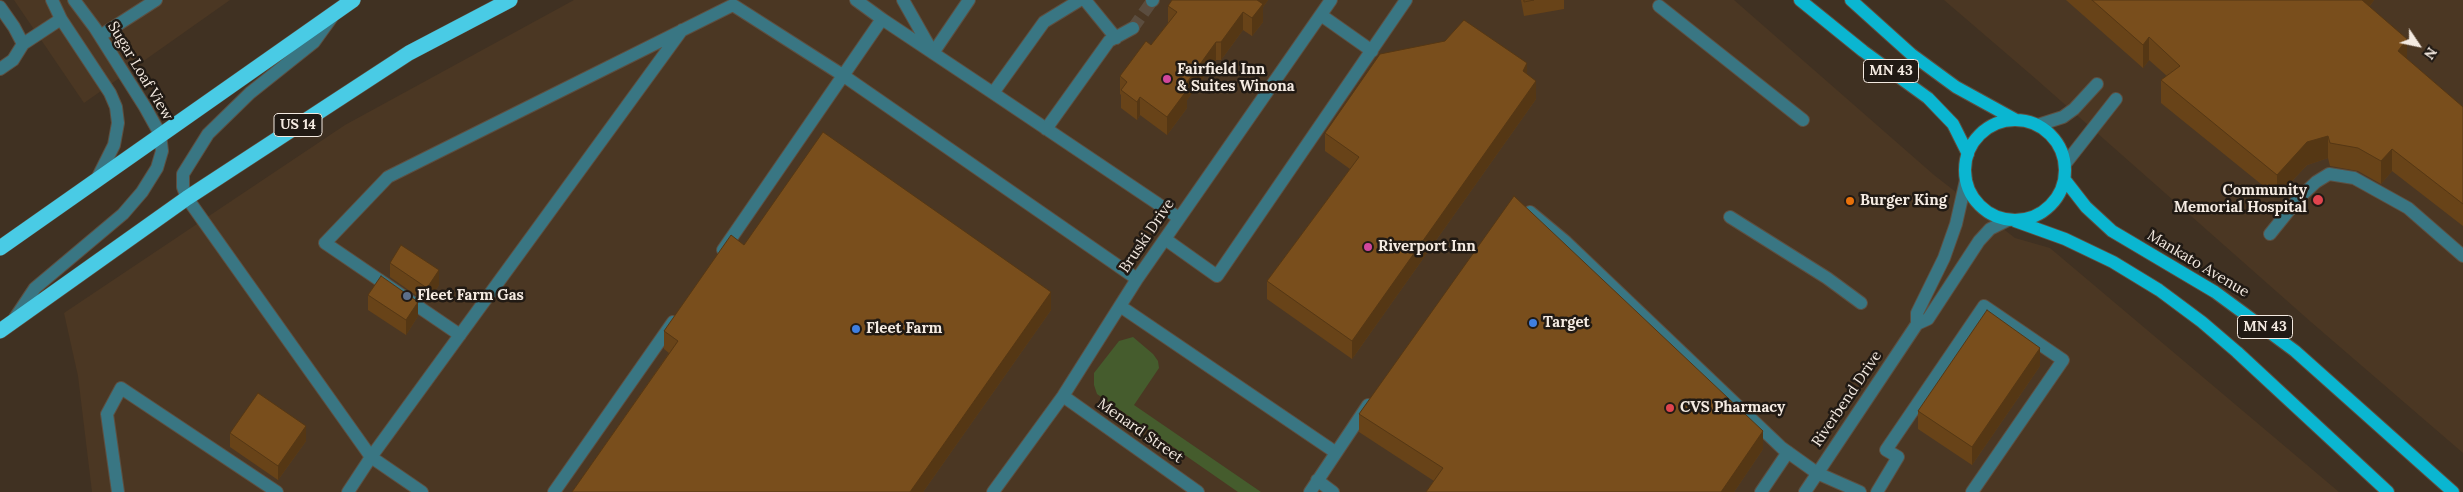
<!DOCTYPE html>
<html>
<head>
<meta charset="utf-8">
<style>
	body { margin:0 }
	#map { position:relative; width:2463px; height:492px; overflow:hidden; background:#403122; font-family:Lora,serif }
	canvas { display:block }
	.north { position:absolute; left:2393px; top:20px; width:50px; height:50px; -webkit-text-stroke:4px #211a14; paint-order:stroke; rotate:124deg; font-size:14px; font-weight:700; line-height:20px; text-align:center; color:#f4eae1 }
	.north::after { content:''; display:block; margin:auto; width:18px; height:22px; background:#f4eae1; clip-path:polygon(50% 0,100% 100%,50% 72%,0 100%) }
</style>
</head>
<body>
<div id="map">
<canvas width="2463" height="492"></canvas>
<div class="north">N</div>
</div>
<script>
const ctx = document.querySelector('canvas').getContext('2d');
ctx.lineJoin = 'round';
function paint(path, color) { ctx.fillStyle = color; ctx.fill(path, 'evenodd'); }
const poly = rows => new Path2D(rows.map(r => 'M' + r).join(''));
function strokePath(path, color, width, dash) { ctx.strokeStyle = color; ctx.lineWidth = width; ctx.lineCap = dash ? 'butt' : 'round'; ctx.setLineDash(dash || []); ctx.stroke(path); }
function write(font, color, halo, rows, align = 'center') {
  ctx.font = font + ' Lora,serif'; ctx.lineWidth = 5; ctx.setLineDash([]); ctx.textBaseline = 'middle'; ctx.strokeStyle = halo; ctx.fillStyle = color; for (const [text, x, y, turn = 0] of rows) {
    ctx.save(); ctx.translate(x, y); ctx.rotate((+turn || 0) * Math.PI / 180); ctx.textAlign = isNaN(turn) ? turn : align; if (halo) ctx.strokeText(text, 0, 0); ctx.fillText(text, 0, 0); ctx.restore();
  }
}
const built = poly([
	[14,0,230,0,84,103],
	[574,0,1734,0,1934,175,2015,238,2050,248,2339,492,92,492,78,376,64,313,345,125],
	[1944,0,2463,0,2463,453,2311,322,2036,79]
]);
const green = poly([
	[1133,337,1153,354,1158,361,1159,368,1134,405,1261,492,1238,492,1097,394,1094,385,1094,373,1119,341]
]);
const minorTunnel = poly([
	[1133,28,1152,1]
]);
const minor = poly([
	[52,0,61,19,110,93,116,107,118,123,114,145,98,177],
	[856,0,882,19],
	[903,0,933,53,969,0],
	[1080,0,1044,22,993,93,1179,218],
	[1085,0,1116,38],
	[1152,1,1153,0],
	[1659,6,1803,120],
	[0,7,14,27,23,44],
	[1321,15,1372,51],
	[332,17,314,42,250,93,208,134,183,174,183,187,187,198,371,457,422,492],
	[100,36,156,0],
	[0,69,13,60,23,44,61,19],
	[2038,125,2063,117,2074,109,2097,84],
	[1046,129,1109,41,1133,28],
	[2065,164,2116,99],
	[1530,212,1566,242,1782,448,1817,473,1860,492],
	[1730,217,1827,278,1861,303],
	[2270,234,2299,198,2316,182,2329,174,2354,178,2408,208,2463,256],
	[1165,239,1217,276,1406,0],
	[723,250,882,19,993,93],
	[1120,306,1335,452],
	[15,318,35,288,123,214,142,192,157,168,162,151,160,134,145,107,95,28,74,0],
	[1917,324,1928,319,1979,241,1990,229,2008,220],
	[460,335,325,243,388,177,733,5,844,76,1137,279],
	[1063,396,1198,492],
	[1317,480,1333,492],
	[118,492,107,414,121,388,277,492],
	[348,492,371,457,682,30],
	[554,492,673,322],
	[993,492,1063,396,1137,279,1331,0],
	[1310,492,1368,405],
	[1761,492,1788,452],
	[1805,492,1917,324,1917,313,1944,258,1956,224,1966,180],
	[1877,492,1898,457,1886,450,1984,306,2063,360,1972,492]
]);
const major = poly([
	[1800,0,1863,51,1928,98,1953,124,1968,154],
	[1851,0,1911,54,1956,87,2016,120],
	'1965 170a50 50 0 1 1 100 0a50 50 0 1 1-100 0Z',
	[2065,180,2086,207,2112,231,2215,292,2295,351,2453,492],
	[2015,221,2065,239,2113,262,2159,290,2202,322,2237,352,2388,492]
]);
const highway = poly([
	[0,248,353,0],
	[0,331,187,198,409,53,510,0]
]);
const wall = poly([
	[1172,0,1268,0,1263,7,1263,22,1252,36,1243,30,1221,60,1216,60,1187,100,1187,108,1167,135,1140,115,1137,120,1121,108,1121,95,1120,94,1120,76,1151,45,1168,23,1168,6],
	[1521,0,1564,0,1564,9,1524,16],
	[2066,0,2374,0,2369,7,2407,59,2463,107,2463,226,2392,171,2381,184,2358,171,2330,166,2328,158,2307,165,2277,197,2161,103,2161,80,2167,76,2149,60,2143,68],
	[1527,74,1536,99,1352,359,1267,299,1267,281,1350,169,1325,151,1325,133],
	[744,245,1051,310,923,492,572,492,669,353,664,349,664,331],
	[390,263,439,285,427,303,390,277],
	[368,295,418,316,406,335,368,310],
	[2040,366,1972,465,1918,429,1918,411],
	[1359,414,1763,449,1734,492,1426,492,1434,481,1359,432],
	[230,433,306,441,278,480,230,447]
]);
const shadedWall = poly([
	[1256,0,1268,0,1263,7,1263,22,1252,36,1252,18],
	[2359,0,2374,0,2359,20],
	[1243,12,1243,30,1221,60,1221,42],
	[2149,37,2149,60,2143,68,2143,45],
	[2407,39,2407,61,2398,51],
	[1216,42,1216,60,1187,100,1187,108,1167,135,1167,117,1185,85],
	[1527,63,1527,81,1523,71],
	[1536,81,1536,99,1352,359,1352,341],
	[1140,97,1140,115,1137,120,1137,102],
	[2328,136,2328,158,2307,165,2277,197,2277,175,2307,142],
	[2392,149,2392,171,2381,184,2381,161],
	[439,270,439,285,427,303,427,288],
	[1051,292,1051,310,923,492,910,492],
	[418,302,418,316,406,335,406,320],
	[2040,348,2040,366,1972,465,1972,447],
	[306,426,306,441,278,480,278,466],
	[1763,431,1763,449,1734,492,1721,492]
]);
const building = poly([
	[1172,0,1257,0,1263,4,1252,18,1243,12,1221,42,1216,42,1185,85,1187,90,1167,117,1140,97,1137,102,1121,90,1127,82,1120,76,1146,41,1151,45,1177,12,1168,6,1172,0],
	[1524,0,1534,0,1524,2,1524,0],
	[2092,0,2362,0,2407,39,2398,51,2463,107,2463,204,2392,149,2381,161,2358,148,2330,143,2328,136,2307,142,2277,175,2161,80,2180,66,2149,37,2143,45,2092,0],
	[1464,20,1527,63,1523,71,1536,81,1352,341,1267,281,1359,157,1325,133,1380,54,1445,41,1464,20],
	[823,132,1051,292,910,492,572,492,678,341,664,331,731,235,744,245,823,132],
	[1514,196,1763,431,1721,492,1426,492,1443,468,1359,414,1514,196],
	[401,245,439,270,427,288,390,263,401,245],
	[381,276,418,302,406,320,368,295,381,276],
	[1987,310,2040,348,1972,447,1918,411,1987,310],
	[258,393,306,426,278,466,230,433,258,393]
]);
const markers = [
	[1167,79,5,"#d1479c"],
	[2318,200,6,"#e0444e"],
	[1850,201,5,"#e8710a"],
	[1368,247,5,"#d1479c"],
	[407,296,5,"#5c6f8a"],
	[1533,323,5,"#3f7fe0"],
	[856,329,5,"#3f7fe0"],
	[1670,408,5,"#e0444e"]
];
const shields = [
	[1891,71,55],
	[298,125,48],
	[2265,327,55]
];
const shieldNames = [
	["MN 43",1891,71],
	["US 14",298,125],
	["MN 43",2265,327]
];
const poiNames = [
	["Fairfield Inn",1177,70],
	["& Suites Winona",1177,87],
	["Community",2307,191,"right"],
	["Memorial Hospital",2307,208,"right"],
	["Burger King",1860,201],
	["Riverport Inn",1378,247],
	["Fleet Farm Gas",417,296],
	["Target",1543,323],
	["Fleet Farm",866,329],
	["CVS Pharmacy",1680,408]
];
const streetNames = [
	["Sugar Loaf View",140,71,59],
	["Bruski Drive",1147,236,-56],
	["Mankato Avenue",2198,264,31],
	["Riverbend Drive",1847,399,-56],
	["Menard Street",1140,431,35]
];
paint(built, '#4b3723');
paint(green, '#455c2d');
strokePath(minorTunnel, '#5b4d3f', 12, [12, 6]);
strokePath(minor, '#5d4f41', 14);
strokePath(major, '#5d4f41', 14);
strokePath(highway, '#5d4f41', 16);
strokePath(minor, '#397683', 12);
strokePath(major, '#0ab6d1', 12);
strokePath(highway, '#49cbe5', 15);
paint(wall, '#684318');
paint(shadedWall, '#553714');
paint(building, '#794e1c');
strokePath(building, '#553714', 1);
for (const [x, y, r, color] of markers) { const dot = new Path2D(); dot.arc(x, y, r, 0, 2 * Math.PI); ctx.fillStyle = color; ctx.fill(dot); strokePath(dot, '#211a14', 2); }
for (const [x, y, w] of shields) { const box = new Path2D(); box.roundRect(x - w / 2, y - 11.5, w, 23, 4); ctx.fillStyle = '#211a14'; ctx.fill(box); strokePath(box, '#f4eae1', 1); }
write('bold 14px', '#f4eae1', null, shieldNames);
write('bold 15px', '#f4eae1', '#211a14', poiNames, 'left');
write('15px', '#f4eae1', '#211a14', streetNames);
</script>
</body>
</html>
